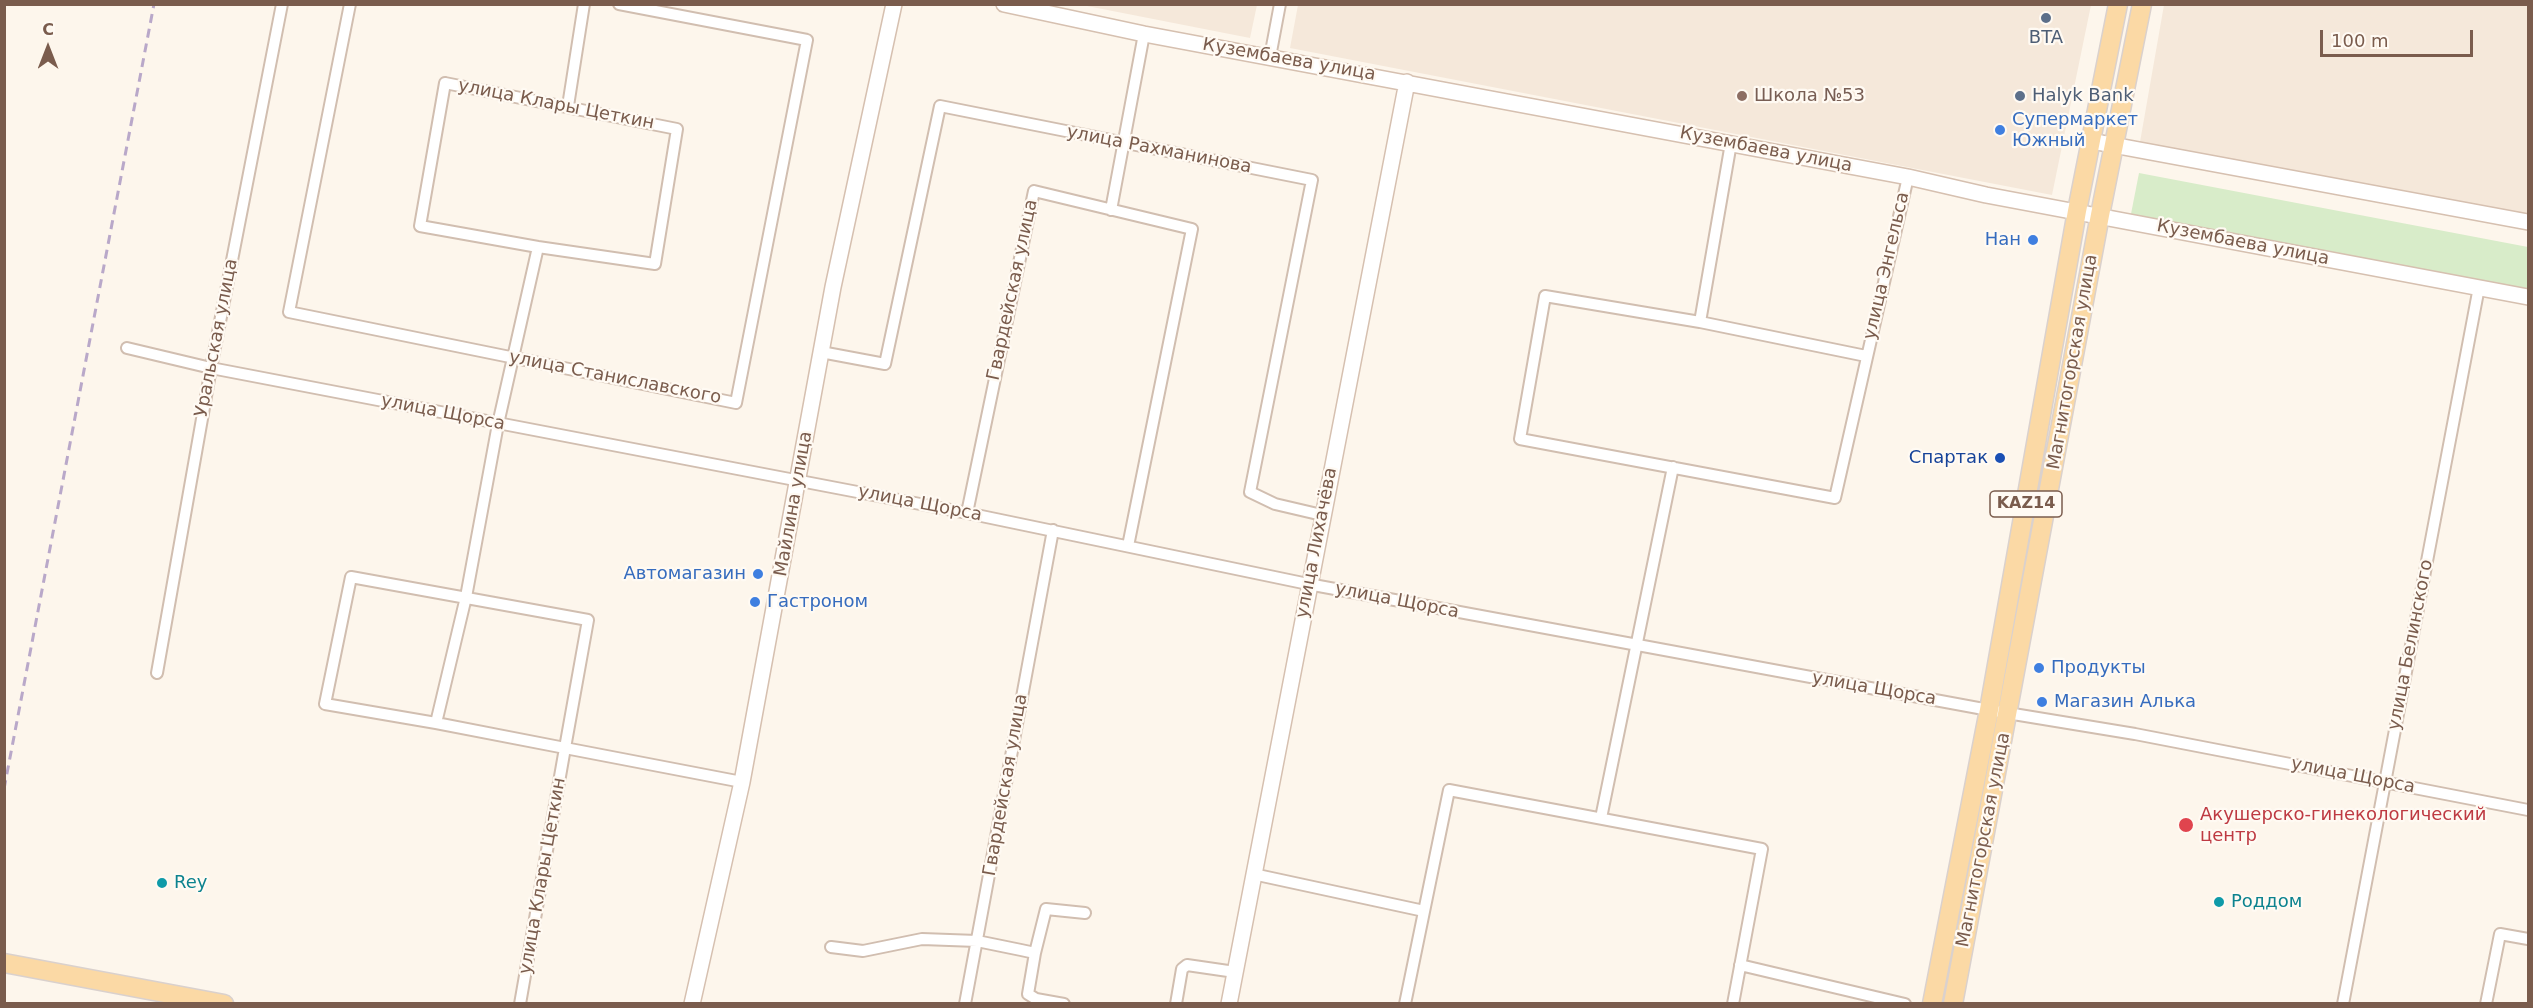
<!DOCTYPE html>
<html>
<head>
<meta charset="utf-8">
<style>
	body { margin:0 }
	#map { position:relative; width:2533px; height:1008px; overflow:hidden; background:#fdf6ec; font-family:"DejaVu Sans",sans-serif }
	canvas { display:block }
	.frame { position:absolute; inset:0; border:6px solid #7a5c4d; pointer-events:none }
	.north { position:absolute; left:18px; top:18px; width:60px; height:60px; -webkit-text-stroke:4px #fffaf3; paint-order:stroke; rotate:0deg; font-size:16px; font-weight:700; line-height:24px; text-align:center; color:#7a5c4d }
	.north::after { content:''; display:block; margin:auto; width:21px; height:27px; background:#7a5c4d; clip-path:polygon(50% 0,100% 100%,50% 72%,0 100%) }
	.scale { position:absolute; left:2320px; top:30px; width:153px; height:27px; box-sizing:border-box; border:3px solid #7a5c4d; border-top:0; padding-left:8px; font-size:18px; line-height:21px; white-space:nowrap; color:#7a5c4d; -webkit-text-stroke:4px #fffaf3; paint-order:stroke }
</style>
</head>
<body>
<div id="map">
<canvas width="2533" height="1008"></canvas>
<div class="frame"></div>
<div class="north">С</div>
<div class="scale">100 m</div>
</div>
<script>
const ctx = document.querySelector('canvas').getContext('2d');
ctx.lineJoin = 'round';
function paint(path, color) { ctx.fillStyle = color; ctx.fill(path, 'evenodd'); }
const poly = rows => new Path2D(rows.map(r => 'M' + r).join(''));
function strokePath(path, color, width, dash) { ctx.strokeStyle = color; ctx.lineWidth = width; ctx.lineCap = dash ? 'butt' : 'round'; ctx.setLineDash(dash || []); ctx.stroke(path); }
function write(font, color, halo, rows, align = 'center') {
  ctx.font = font + ' "DejaVu Sans",sans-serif'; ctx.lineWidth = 4.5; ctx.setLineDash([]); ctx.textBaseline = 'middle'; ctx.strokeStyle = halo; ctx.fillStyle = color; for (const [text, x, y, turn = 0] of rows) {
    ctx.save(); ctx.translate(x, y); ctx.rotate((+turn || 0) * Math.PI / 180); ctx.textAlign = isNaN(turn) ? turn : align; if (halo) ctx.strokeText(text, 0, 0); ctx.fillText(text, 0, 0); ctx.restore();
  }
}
const residential = poly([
	[1082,5,1257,5,1250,38],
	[1298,5,1298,4,2091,5,2052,195,1290,48],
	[2164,5,2528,5,2528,217,2140,142]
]);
const green = poly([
	[2139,173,2528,247,2528,296,2130,219]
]);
const street = poly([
	[350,4,289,312,736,403,807,40,619,4],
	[1270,57,1280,4],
	[445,83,677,129,655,264,538,247,420,226,445,83],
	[568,106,584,4],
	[1111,210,1144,34],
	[1700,322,1731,143],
	[127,348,211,368,967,513,1308,584,1989,710,2135,734,2528,810],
	[821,352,885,364,940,106,1312,180,1250,492,1275,504,1322,515],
	[1866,356,1700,322,1545,296,1520,439,1835,498,1908,177],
	[967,513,1034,191,1192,229,1128,546],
	[157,673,211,368,282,4],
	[436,723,466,597,498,424,538,247],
	[1601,818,1673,467],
	[1253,874,1424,911],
	[831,947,863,951,922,939,977,941,1021,950,1035,953,1028,994,1036,999,1064,1004],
	[1035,953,1046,909,1085,913],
	[1740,965,1905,1004],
	[520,1004,565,748,588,620,351,577,325,704,436,723,565,748,742,782],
	[965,1004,1053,530],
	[1176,1004,1182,969,1187,965,1235,972],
	[1405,1004,1449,790,1762,849,1733,1004],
	[2343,1004,2479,287],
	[2486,1004,2500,934,2528,939]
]);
const secondary = poly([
	[1004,4,1144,34,1908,177,1986,195,2528,297],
	[2091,141,2528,222],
	[692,1004,742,782,833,287,894,4],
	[1229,1004,1407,82]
]);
const primary = poly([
	[4,963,224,1004],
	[1932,1004,1989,710,2077,211,2118,4],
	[1953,1004,2100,215,2142,4]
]);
const rail = poly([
	[4,789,154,4]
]);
const markers = [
	[2046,18,6,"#5c6f8a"],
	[1742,96,6,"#8d6e63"],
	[2020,96,6,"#5c6f8a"],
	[2000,130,6,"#3f7fe0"],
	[2033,240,6,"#3f7fe0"],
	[2000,458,6,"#1a4fb4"],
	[758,574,6,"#3f7fe0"],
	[755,602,6,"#3f7fe0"],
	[2039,668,6,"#3f7fe0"],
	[2042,702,6,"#3f7fe0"],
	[2186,825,8,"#e0444e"],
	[162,883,6,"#0f9aa8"],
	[2219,902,6,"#0f9aa8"]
];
const shields = [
	[2026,504,72]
];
const shieldNames = [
	["KAZ14",2026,504]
];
const serviceNames = [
	["BTA",2046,38],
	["Halyk Bank",2032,96,"left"]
];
const streetNames = [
	["Кузембаева улица",1289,60,10],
	["улица Клары Цеткин",556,105,11],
	["улица Рахманинова",1159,150,11],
	["Кузембаева улица",1766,150,11],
	["Кузембаева улица",2243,243,11],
	["улица Энгельса",1887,266,-77],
	["Гвардейская улица",1013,290,-78],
	["Уральская улица",217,338,-79],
	["Магнитогорская улица",2073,362,-80],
	["улица Станиславского",615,378,11],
	["улица Щорса",443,413,11],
	["Майлина улица",794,504,-80],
	["улица Щорса",920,504,11],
	["улица Лихачёва",1317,543,-79],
	["улица Щорса",1397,601,11],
	["улица Белинского",2411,645,-79],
	["улица Щорса",1874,689,10],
	["улица Щорса",2353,776,11],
	["Гвардейская улица",1006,785,-80],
	["Магнитогорская улица",1984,840,-79],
	["улица Клары Цеткин",543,876,-80]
];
const educationNames = [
	["Школа №53",1754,96]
];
const shopNames = [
	["Супермаркет",2012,120],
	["Южный",2012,141],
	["Нан",2021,240,"right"],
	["Автомагазин",746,574,"right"],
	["Гастроном",767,602],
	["Продукты",2051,668],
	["Магазин Алька",2054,702]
];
const transitNames = [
	["Спартак",1988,458]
];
const healthNames = [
	["Акушерско-гинекологический",2200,815],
	["центр",2200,836]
];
const cultureNames = [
	["Rey",174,883],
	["Роддом",2231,902]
];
paint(residential, '#f5e8da');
paint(green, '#d8ecc9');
strokePath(street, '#d1beb0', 14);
strokePath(secondary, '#d6c0b0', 18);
strokePath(primary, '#dad1cd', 21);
strokePath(street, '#fff', 10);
strokePath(secondary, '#fff', 15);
strokePath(primary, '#fbd9a5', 18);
strokePath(rail, '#b9a8c9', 3, [9, 6]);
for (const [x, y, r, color] of markers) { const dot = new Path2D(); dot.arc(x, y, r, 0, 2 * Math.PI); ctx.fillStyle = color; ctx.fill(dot); strokePath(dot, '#fffaf3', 2); }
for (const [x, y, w] of shields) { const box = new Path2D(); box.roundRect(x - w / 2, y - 13, w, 26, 4.5); ctx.fillStyle = '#fffaf3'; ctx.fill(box); strokePath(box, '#7a5c4d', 1.5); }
write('bold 16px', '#7a5c4d', null, shieldNames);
write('18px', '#4e5e75', '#fffaf3', serviceNames);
write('18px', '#7a5c4d', '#fffaf3', streetNames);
write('18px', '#785e54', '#fffaf3', educationNames, 'left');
write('18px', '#366cbe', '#fffaf3', shopNames, 'left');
write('18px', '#164399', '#fffaf3', transitNames, 'right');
write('18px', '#be3a42', '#fffaf3', healthNames, 'left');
write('18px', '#0d838f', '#fffaf3', cultureNames, 'left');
</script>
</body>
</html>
